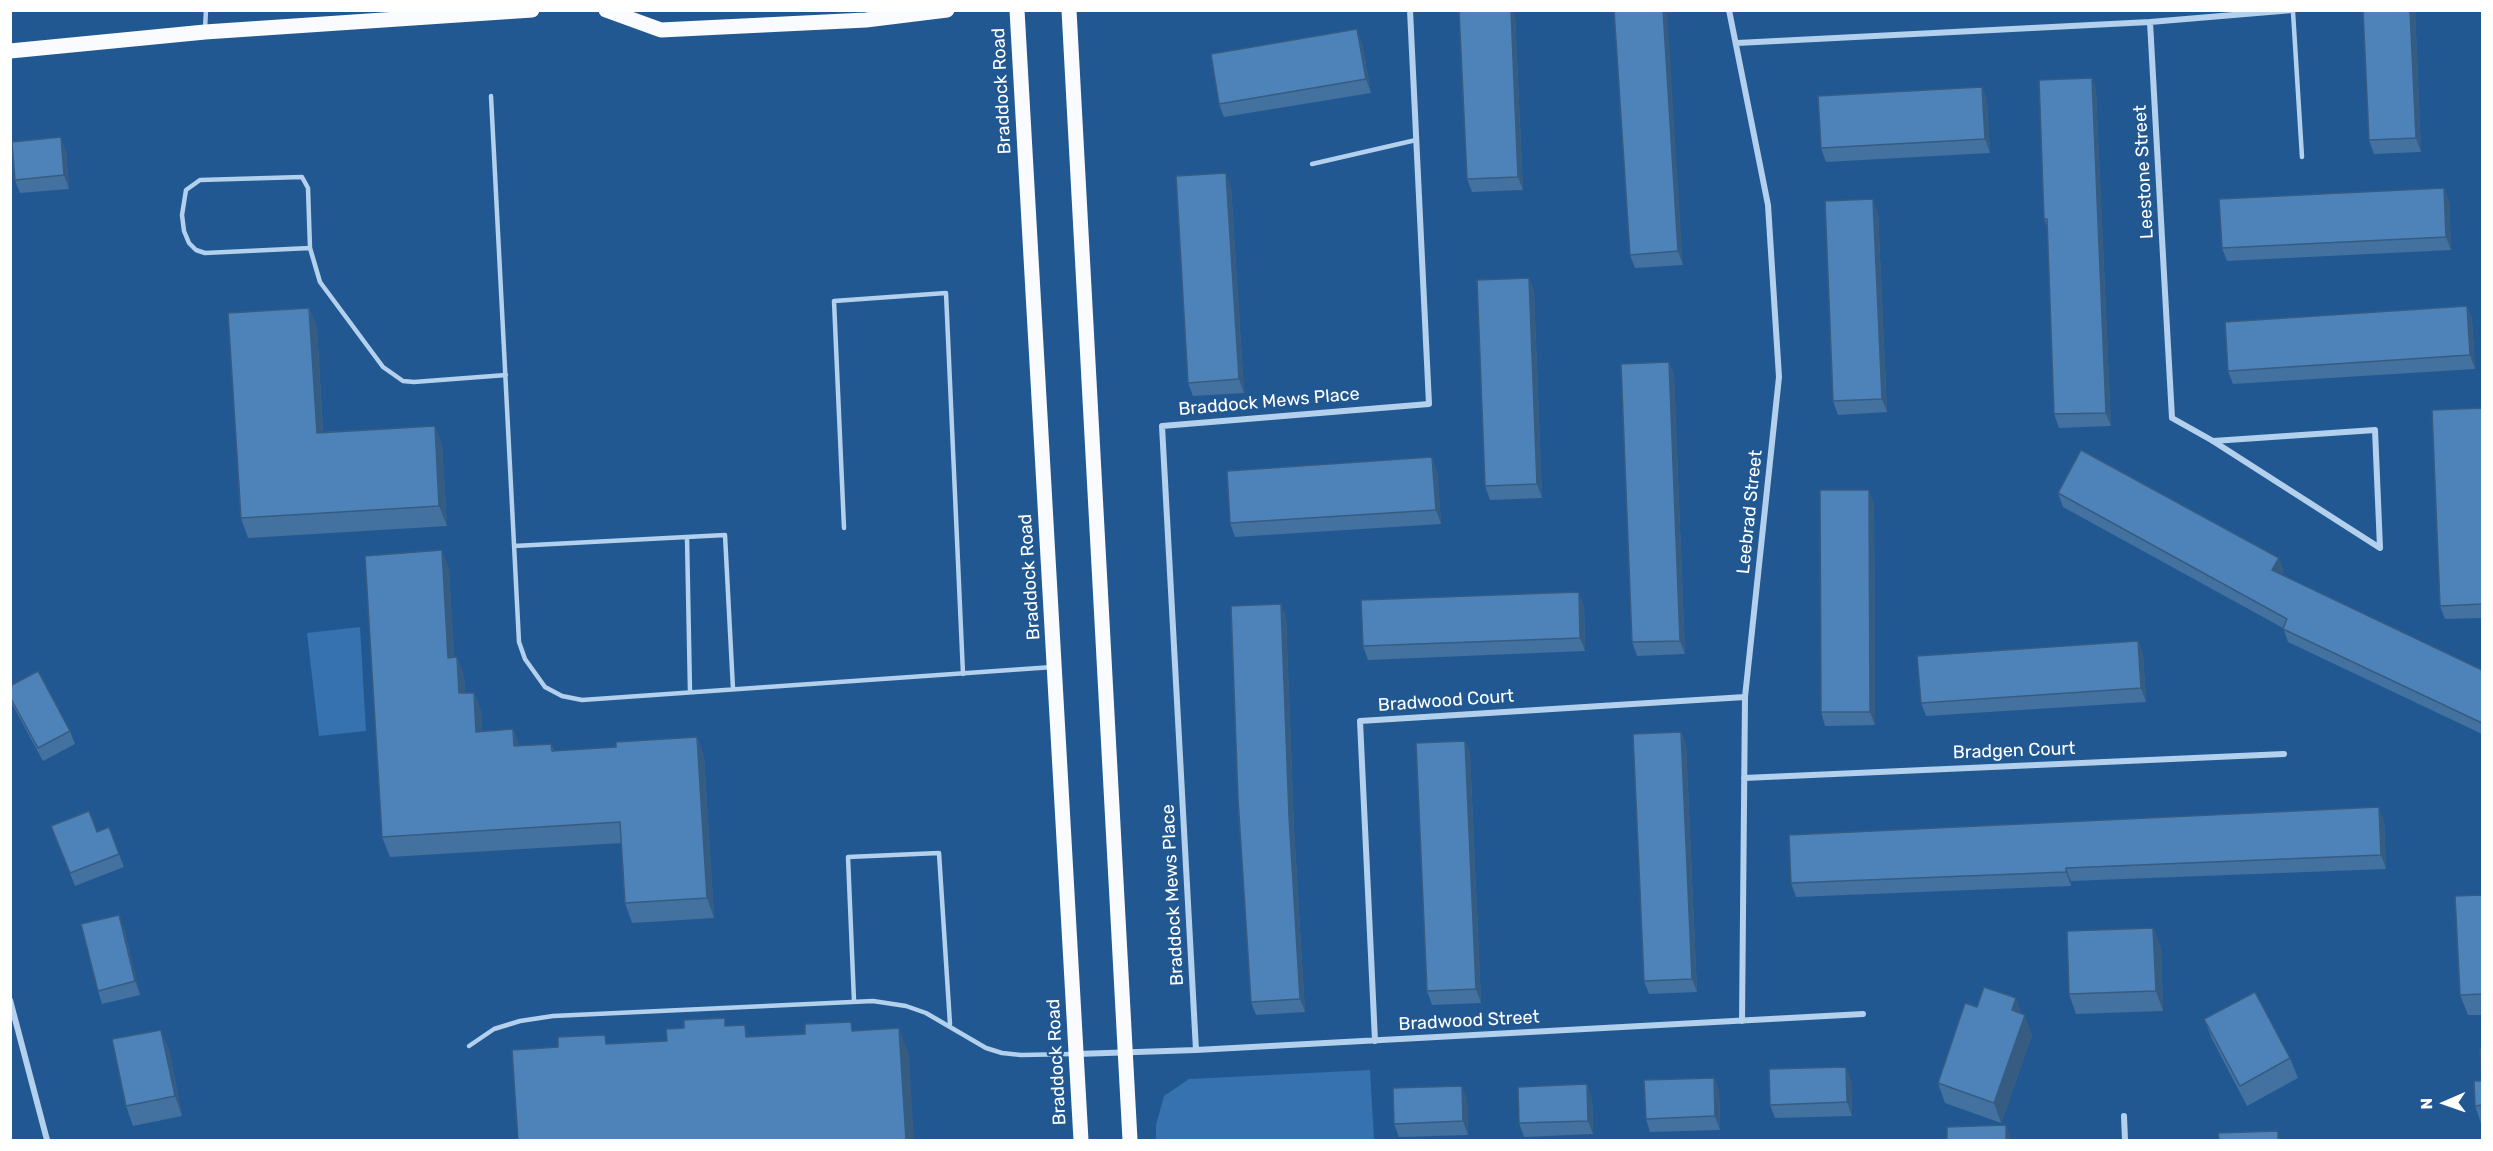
<!DOCTYPE html>
<html>
<head>
<meta charset="utf-8">
<style>
	body { margin:0 }
	#map { position:relative; width:2493px; height:1151px; overflow:hidden; background:#215892; font-family:Rubik,sans-serif }
	canvas { display:block }
	.frame { position:absolute; inset:0; border:12px solid #fff; pointer-events:none }
	.north { position:absolute; left:2415px; top:1073px; width:60px; height:60px; -webkit-text-stroke:4px #215892; paint-order:stroke; rotate:268deg; font-size:16px; font-weight:700; line-height:24px; text-align:center; color:#fff }
	.north::after { content:''; display:block; margin:auto; width:21px; height:27px; background:#fff; clip-path:polygon(50% 0,100% 100%,50% 72%,0 100%) }
</style>
</head>
<body>
<div id="map">
<canvas width="2493" height="1151"></canvas>
<div class="frame"></div>
<div class="north">N</div>
</div>
<script>
const ctx = document.querySelector('canvas').getContext('2d');
ctx.lineJoin = 'round';
function paint(path, color) { ctx.fillStyle = color; ctx.fill(path, 'evenodd'); }
const poly = rows => new Path2D(rows.map(r => 'M' + r).join(''));
function strokePath(path, color, width, dash) { ctx.strokeStyle = color; ctx.lineWidth = width; ctx.lineCap = dash ? 'butt' : 'round'; ctx.setLineDash(dash || []); ctx.stroke(path); }
function write(font, color, halo, rows, align = 'center') {
  ctx.font = font + ' Rubik,sans-serif'; ctx.lineWidth = 4.5; ctx.setLineDash([]); ctx.textBaseline = 'middle'; ctx.strokeStyle = halo; ctx.fillStyle = color; for (const [text, x, y, turn = 0] of rows) {
    ctx.save(); ctx.translate(x, y); ctx.rotate((+turn || 0) * Math.PI / 180); ctx.textAlign = isNaN(turn) ? turn : align; if (halo) ctx.strokeText(text, 0, 0); ctx.fillText(text, 0, 0); ctx.restore();
  }
}
const green = poly([
	[360,627,366,731,319,736,307,633],
	[1370,1070,1374,1140,1156,1140,1156,1125,1164,1096,1189,1079]
]);
const service = poly([
	[2293,12,2302,157],
	[205,29,206,10],
	[491,96,519,642,525,659,545,687,562,696,582,700,1053,667],
	[1312,164,1416,140],
	[310,248,205,253,196,250,189,243,184,231,182,215,186,190,200,180,302,177,308,188,310,248,320,282,383,367,403,381,414,382,506,375],
	[844,528,834,301,946,293,963,674],
	[687,537,690,692],
	[514,546,725,535,733,689],
	[854,1001,848,857,939,853,950,1024],
	[469,1046,494,1029,520,1021,553,1016,873,1001,906,1006,926,1013,986,1048,1002,1053,1021,1055,1074,1054]
]);
const minor = poly([
	[1729,10,1768,205,1779,377,1745,697,1742,1021],
	[1737,43,2150,22],
	[2213,441,2375,430,2380,548,2213,441,2172,418,2150,22,2293,10],
	[1744,778,2284,754],
	[10,1000,47,1140],
	[1375,1041,1360,721,1745,697],
	[1196,1050,1162,426,1429,404,1410,10],
	[1077,1054,1196,1050,1863,1014],
	[2124,1116,2125,1140]
]);
const primary = poly([
	[606,10,661,30,866,20,947,10],
	[1017,10,1081,1140],
	[1069,10,1130,1140],
	[10,51,205,32,532,10]
]);
const wall = poly([
	[1459,10,1513,10,1515,17,1523,190,1472,192,1467,179],
	[1614,10,1683,265,1635,268,1630,255],
	[2415,10,2421,152,2374,154,2369,140],
	[1362,43,1371,93,1224,117,1219,104],
	[2092,78,2096,92,2111,426,2059,428,2054,414,2048,229,2044,219],
	[1982,87,1987,101,1990,153,1826,162,1821,148],
	[66,151,69,189,20,193,15,180],
	[1231,187,1244,393,1193,396,1188,383],
	[2449,201,2451,250,2227,261,2222,248],
	[1878,213,1887,412,1838,415,1833,401],
	[1529,278,1534,291,1542,498,1490,500,1485,486],
	[2467,306,2472,320,2475,369,2233,384,2228,371],
	[309,308,317,328,323,432,435,426,442,446,447,526,248,538,241,518],
	[1669,362,1674,376,1685,654,1637,656,1632,642],
	[2482,408,2482,618,2445,619,2440,606],
	[1437,471,1441,524,1235,537,1230,523],
	[2058,493,2284,572,2282,575,2482,670,2482,734,2288,642,2283,628,2063,507],
	[1874,503,1875,725,1825,726,1821,712],
	[442,550,449,570,454,657,457,657,464,677,465,693,474,693,481,712,482,731,513,729,519,746,551,744,554,751,616,747,697,737,704,757,714,918,632,923,625,903,622,843,390,857,382,837],
	[1584,605,1585,651,1368,660,1363,646],
	[1286,617,1294,829,1305,1012,1256,1015,1251,1002],
	[2138,641,2143,655,2146,702,1926,716,1921,703],
	[10,686,70,731,75,744,43,761,11,702],
	[1681,732,1686,745,1697,992,1649,994,1644,981],
	[1465,741,1470,754,1481,1003,1432,1005,1427,991],
	[2384,821,2386,869,2071,881,2071,886,1796,897,1791,883],
	[51,826,97,832,109,827,124,867,75,886],
	[2482,895,2482,1015,2468,1015,2460,995],
	[119,915,124,929,140,995,102,1004,98,991],
	[2153,928,2161,948,2163,1011,2076,1014,2069,994],
	[1977,1007,2021,1014,2032,1035,2001,1123,1945,1103,1938,1083],
	[2204,1019,2290,1058,2298,1078,2247,1106,2212,1039],
	[169,1049,182,1116,133,1126,126,1106],
	[1714,1078,1719,1091,1720,1130,1650,1132,1646,1119],
	[1851,1080,1852,1116,1775,1118,1770,1105],
	[2482,1081,2482,1126,2475,1106],
	[1592,1098,1593,1134,1524,1137,1519,1123],
	[1467,1099,1468,1135,1399,1137,1394,1124]
]);
const shadedWall = poly([
	[1511,10,1513,10,1515,17,1523,190,1518,177],
	[1663,10,1667,10,1683,265,1678,251],
	[2410,10,2415,10,2421,152,2416,138],
	[1357,29,1362,43,1371,93,1366,79],
	[2092,78,2096,92,2111,426,2106,413],
	[1982,87,1987,101,1990,153,1985,139],
	[61,137,66,151,69,189,64,175],
	[1226,173,1231,187,1244,393,1239,379],
	[2444,188,2449,201,2451,250,2446,237],
	[1873,199,1878,213,1887,412,1882,399],
	[1529,278,1534,291,1542,498,1537,484],
	[2467,306,2472,320,2475,369,2470,355],
	[309,308,317,328,324,453,317,433],
	[1669,362,1674,376,1685,654,1680,641],
	[435,426,442,446,447,526,439,506],
	[1432,457,1437,471,1441,524,1436,510],
	[1869,490,1874,503,1875,725,1870,712],
	[442,550,449,570,456,678,448,658],
	[2279,558,2284,572,2277,584,2272,570],
	[1579,592,1584,605,1585,651,1580,638],
	[1281,604,1286,617,1294,829,1305,1012,1300,999,1289,816],
	[2138,641,2143,655,2146,702,2141,688],
	[457,657,464,677,467,713,459,693],
	[474,693,481,712,484,752,476,732],
	[513,729,520,749,514,746],
	[1681,732,1686,745,1697,992,1692,979],
	[697,737,704,757,714,918,707,898],
	[1465,741,1470,754,1481,1003,1476,989],
	[2379,807,2384,821,2386,869,2381,855],
	[2066,868,2071,881,2071,886,2066,872],
	[119,915,124,929,140,995,135,981],
	[2153,928,2161,948,2163,1011,2156,991],
	[2016,998,2023,1018,2012,1010],
	[2025,1015,2032,1035,2001,1123,1994,1103],
	[745,1025,754,1051,746,1037],
	[899,1028,909,1054,914,1140,906,1140],
	[161,1030,169,1049,182,1116,175,1096],
	[1846,1067,1851,1080,1852,1116,1847,1102],
	[1714,1078,1719,1091,1720,1130,1715,1116],
	[1587,1084,1592,1098,1593,1134,1588,1121],
	[1462,1086,1467,1099,1468,1135,1463,1121],
	[2006,1125,2011,1140,2006,1140],
	[2278,1131,2281,1140,2278,1140]
]);
const building = poly([
	[1459,10,1511,10,1518,177,1467,179,1459,10],
	[1614,10,1663,10,1678,251,1630,255,1614,10],
	[2363,10,2410,10,2416,138,2369,140,2363,10],
	[1357,29,1366,79,1219,104,1211,54,1357,29],
	[2092,78,2106,413,2054,414,2047,219,2044,219,2039,80,2092,78],
	[1982,87,1985,139,1821,148,1818,96,1982,87],
	[61,137,64,175,15,180,12,142,61,137],
	[1226,173,1239,379,1188,383,1176,176,1226,173],
	[2444,188,2446,237,2222,248,2219,199,2444,188],
	[1873,199,1882,399,1833,401,1825,201,1873,199],
	[1529,278,1537,484,1485,486,1477,280,1529,278],
	[2467,306,2470,355,2228,371,2225,322,2467,306],
	[309,308,317,433,435,426,439,506,241,518,228,313,309,308],
	[1669,362,1680,641,1632,642,1621,364,1669,362],
	[2482,408,2482,604,2440,606,2432,410,2482,408],
	[2081,450,2279,558,2272,570,2482,670,2482,723,2283,629,2287,619,2058,493,2081,450],
	[1432,457,1436,510,1230,523,1227,471,1432,457],
	[1820,490,1869,490,1870,712,1821,712,1820,490],
	[442,550,448,658,457,657,459,693,474,693,476,732,513,729,514,746,551,744,552,751,616,747,616,742,697,737,707,898,625,903,620,822,382,837,365,556,442,550],
	[1579,592,1580,638,1363,646,1361,600,1579,592],
	[1281,604,1289,816,1300,999,1251,1002,1238,799,1231,606,1281,604],
	[2138,641,2141,688,1921,703,1917,656,2138,641],
	[38,671,70,731,38,748,10,697,10,686,38,671],
	[1681,732,1692,979,1644,981,1633,734,1681,732],
	[1465,741,1476,989,1427,991,1416,743,1465,741],
	[2379,807,2381,855,2066,868,2066,872,1791,883,1789,835,2379,807],
	[89,811,97,832,109,827,119,854,70,873,51,826,89,811],
	[2482,895,2482,994,2460,995,2455,896,2482,895],
	[119,915,135,981,98,991,81,924,119,915],
	[2153,928,2156,991,2069,994,2067,931,2153,928],
	[1984,987,2016,998,2012,1010,2025,1015,1994,1103,1938,1083,1965,1003,1977,1007,1984,987],
	[2255,992,2290,1058,2240,1086,2204,1019,2255,992],
	[725,1018,725,1026,745,1025,746,1037,805,1034,805,1024,851,1022,852,1031,899,1028,906,1140,518,1140,512,1050,558,1047,558,1037,605,1035,606,1044,667,1041,666,1029,684,1028,684,1020,725,1018],
	[161,1030,175,1096,126,1106,112,1039,161,1030],
	[2482,1048,2482,1079,2480,1049,2482,1048],
	[1846,1067,1847,1102,1770,1105,1769,1069,1846,1067],
	[1714,1078,1715,1116,1646,1119,1644,1080,1714,1078],
	[2474,1081,2482,1081,2482,1105,2475,1106,2474,1081],
	[1587,1084,1588,1121,1519,1123,1518,1087,1587,1084],
	[1462,1086,1463,1121,1394,1124,1393,1088,1462,1086],
	[2006,1125,2006,1140,1947,1140,1947,1127,2006,1125],
	[2278,1131,2278,1140,2219,1140,2218,1133,2278,1131]
]);
const streetNames = [
	["Braddock Road",1002,91,-93],
	["Leestone Street",2144,172,-93],
	["Braddock Mews Place",1269,402,-5],
	["Leebrad Street",1750,512,-84],
	["Braddock Road",1030,577,-94],
	["Bradwood Court",1446,701,-4],
	["Bradgen Court",2014,751,-2],
	["Braddock Mews Place",1173,895,-93],
	["Bradwood Street",1469,1021,-3],
	["Braddock Road",1057,1062,-93]
];
paint(green, '#3572af');
strokePath(service, '#b3d0ed', 4.5);
strokePath(minor, '#b3d0ed', 6);
strokePath(primary, '#f9fbff', 15);
paint(wall, '#4371a0');
paint(shadedWall, '#375c82');
paint(building, '#4e83ba');
strokePath(building, '#375c82', 1.5);
write('18px', '#fff', '#215892', streetNames);
</script>
</body>
</html>
